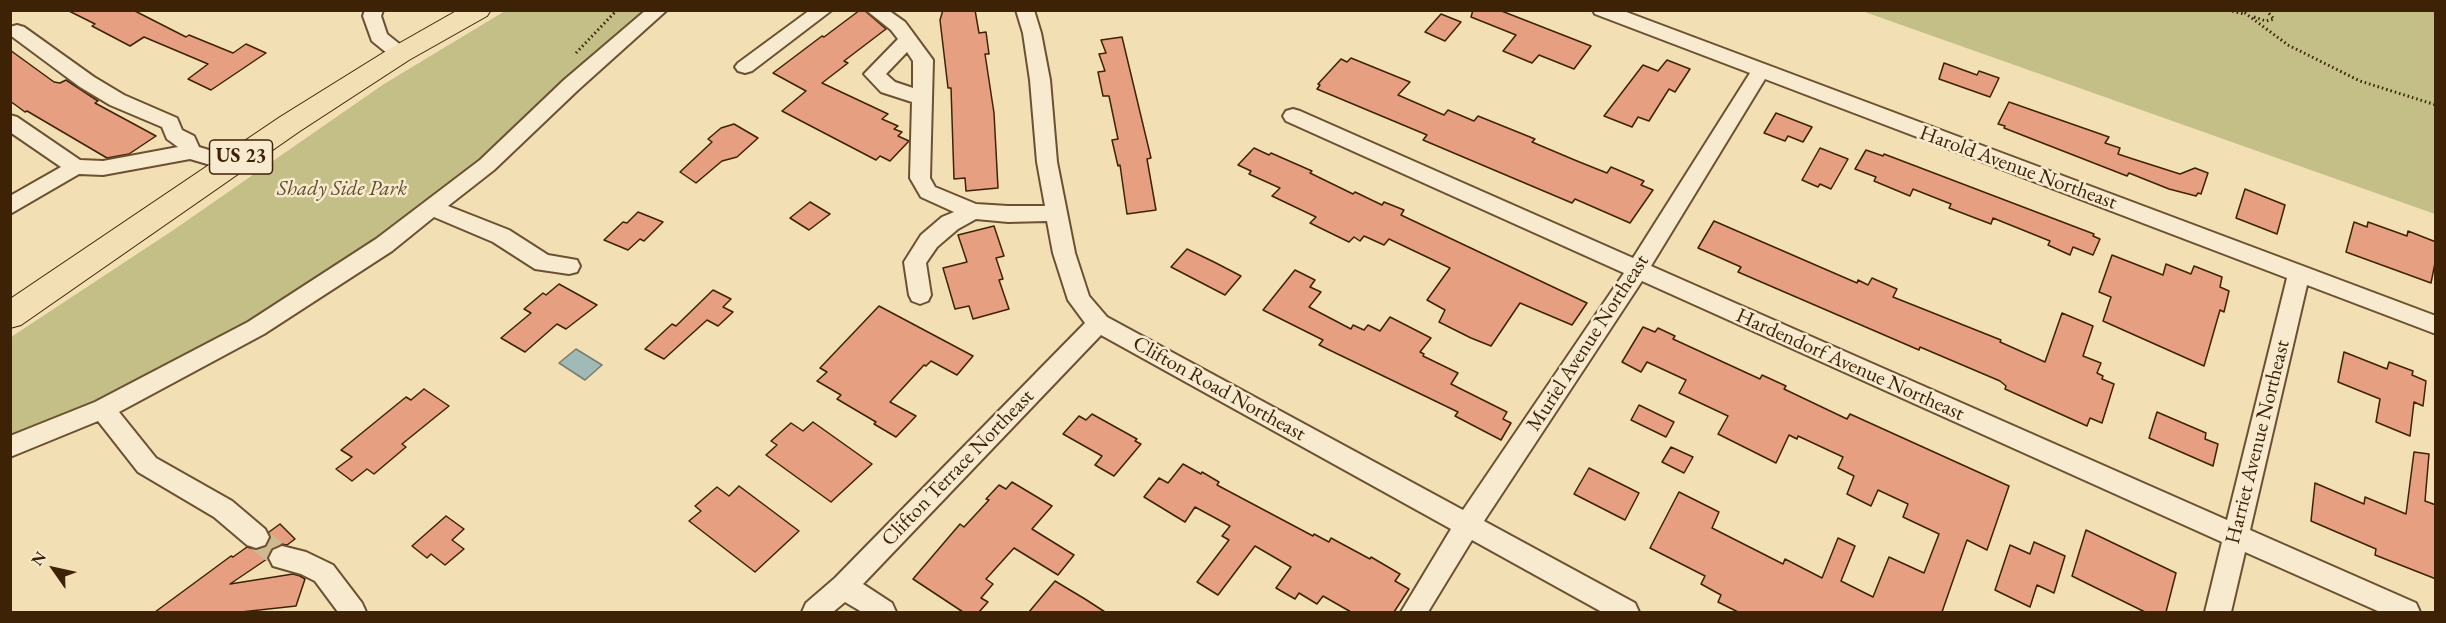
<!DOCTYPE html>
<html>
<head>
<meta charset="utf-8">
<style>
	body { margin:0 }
	#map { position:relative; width:2446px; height:623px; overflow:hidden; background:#f3dfb4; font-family:"EB Garamond",serif }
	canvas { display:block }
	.frame { position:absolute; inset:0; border:12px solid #3e2205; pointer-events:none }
	.north { position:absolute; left:24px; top:539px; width:60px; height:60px; -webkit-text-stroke:4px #f7eace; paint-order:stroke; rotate:304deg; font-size:16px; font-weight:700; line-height:24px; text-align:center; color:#3e2205 }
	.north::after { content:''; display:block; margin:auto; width:21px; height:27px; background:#3e2205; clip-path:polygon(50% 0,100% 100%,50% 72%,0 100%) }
</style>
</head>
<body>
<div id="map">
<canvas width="2446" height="623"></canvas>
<div class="frame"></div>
<div class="north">N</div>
</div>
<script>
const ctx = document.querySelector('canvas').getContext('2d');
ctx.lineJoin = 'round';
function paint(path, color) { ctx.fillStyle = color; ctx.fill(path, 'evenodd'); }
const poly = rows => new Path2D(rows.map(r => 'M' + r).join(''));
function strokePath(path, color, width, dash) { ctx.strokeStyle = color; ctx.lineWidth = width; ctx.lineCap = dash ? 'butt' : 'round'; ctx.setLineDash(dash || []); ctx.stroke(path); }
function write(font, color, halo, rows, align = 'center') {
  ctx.font = font + ' "EB Garamond",serif'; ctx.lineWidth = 5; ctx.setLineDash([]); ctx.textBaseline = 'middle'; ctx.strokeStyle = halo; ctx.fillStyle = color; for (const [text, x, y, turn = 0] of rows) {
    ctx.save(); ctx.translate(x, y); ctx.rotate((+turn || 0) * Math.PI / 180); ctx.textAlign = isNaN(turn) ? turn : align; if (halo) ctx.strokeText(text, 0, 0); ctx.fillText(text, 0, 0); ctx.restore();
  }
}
const green = poly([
	[505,11,649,11,624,28,582,65,483,161,371,246,188,360,11,443,11,337,172,231,384,84],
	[1862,11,2435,11,2435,214]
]);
const water = poly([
	[576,349,602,365,585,380,559,363,576,349]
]);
const building = poly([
	[67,10,133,10,186,37,189,35,233,53,246,44,266,53,211,90,188,79,208,64,144,37,130,46,92,26,95,24,67,10],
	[860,10,864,10,886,29,844,61,848,63,822,83,888,114,882,119,898,126,894,129,902,132,898,136,909,141,890,161,880,156,876,160,782,111,806,91,773,73,822,36,824,37,860,10],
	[943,10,975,10,979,33,986,32,989,54,985,54,994,113,998,188,966,191,965,178,954,179,951,88,948,88,940,20,943,10],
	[1473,10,1499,10,1591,46,1574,69,1539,55,1532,63,1503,51,1516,35,1471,17,1473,10],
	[1441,14,1461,22,1445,41,1425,32,1441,14],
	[1122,37,1151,158,1147,159,1156,210,1127,214,1120,165,1118,166,1112,140,1118,139,1109,96,1103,96,1098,72,1105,71,1099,54,1106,53,1101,40,1122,37],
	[10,50,54,82,60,83,66,80,98,101,95,103,156,136,129,154,107,158,27,111,25,112,10,101,10,50],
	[1351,58,1410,82,1398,95,1444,115,1448,110,1474,121,1478,116,1535,139,1532,142,1577,161,1607,173,1611,167,1644,181,1641,185,1653,190,1630,223,1575,199,1572,203,1423,140,1427,135,1317,89,1320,85,1318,84,1341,59,1347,62,1351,58],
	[1667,60,1690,69,1675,92,1669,89,1649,121,1638,117,1632,127,1604,116,1643,65,1658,71,1667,60],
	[1944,63,1977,75,1979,71,1999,78,1990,97,1939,79,1944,63],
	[2009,102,2109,137,2105,143,2120,148,2118,154,2133,159,2180,174,2195,168,2208,173,2201,194,2198,193,2196,196,2169,189,2129,173,2127,176,2004,128,2005,126,1998,124,2009,102],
	[1776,113,1812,127,1803,142,1788,136,1785,141,1764,133,1776,113],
	[734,124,758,138,737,157,722,161,696,183,680,172,712,142,708,139,721,128,734,124],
	[1254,148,1269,155,1271,153,1312,171,1310,173,1353,194,1355,192,1382,205,1384,202,1404,210,1401,215,1587,303,1572,325,1520,303,1491,346,1471,338,1439,322,1445,310,1427,300,1450,268,1389,239,1384,245,1364,236,1360,241,1354,237,1349,242,1310,223,1316,217,1272,196,1280,188,1249,174,1251,171,1238,165,1254,148],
	[1820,148,1848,159,1831,189,1820,184,1818,187,1802,180,1820,148],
	[1866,150,1883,156,1884,154,2094,234,2093,236,2100,239,2093,255,2073,247,2070,255,2048,245,2050,241,1993,218,1991,224,1949,208,1951,204,1913,189,1910,196,1874,181,1876,177,1855,169,1866,150],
	[2245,189,2285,205,2277,234,2236,218,2245,189],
	[810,202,830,214,809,230,790,218,810,202],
	[638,212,663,222,644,241,640,239,628,250,604,240,623,222,627,223,638,212],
	[1714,221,1857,283,1858,280,1868,285,1872,278,1897,289,1893,297,2001,340,2000,342,2045,362,2062,313,2093,326,2083,356,2101,363,2097,373,2103,376,2102,379,2114,384,2102,423,2090,418,2087,426,2005,389,2006,386,2000,381,1920,347,1919,350,1738,272,1741,267,1698,248,1714,221],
	[2354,222,2367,227,2368,222,2407,236,2408,231,2436,242,2436,258,2431,283,2346,252,2354,222],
	[994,226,1004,256,996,258,1003,279,999,280,1009,309,973,319,969,306,955,309,943,268,967,262,958,235,994,226],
	[1187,249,1214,262,1241,276,1225,295,1171,267,1187,249],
	[2112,255,2163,275,2166,264,2191,274,2194,266,2222,277,2220,287,2229,291,2224,312,2220,310,2204,366,2103,321,2111,297,2099,292,2112,255],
	[1295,270,1315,280,1310,287,1321,292,1309,307,1351,329,1353,325,1364,330,1368,325,1380,331,1390,317,1431,338,1420,352,1424,354,1423,356,1458,373,1451,384,1507,412,1503,419,1511,423,1501,440,1455,416,1458,412,1319,345,1323,340,1263,310,1295,270],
	[559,284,597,305,566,329,557,324,525,352,501,338,531,313,524,309,543,293,546,295,559,284],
	[713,290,731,299,723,307,733,312,718,326,707,320,664,359,645,349,672,324,676,326,713,290],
	[879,306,973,356,957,375,931,361,926,366,924,365,890,402,916,416,896,437,874,424,876,422,837,399,841,395,817,381,827,372,820,368,879,306],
	[1643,327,1655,332,1658,328,1675,336,1673,339,1760,379,1762,375,1786,386,1784,389,1847,419,1850,414,2009,486,1987,550,1967,540,1942,612,1738,612,1718,602,1721,595,1701,584,1705,576,1650,548,1679,492,1719,512,1712,528,1783,564,1785,559,1822,578,1838,538,1855,546,1841,581,1873,597,1889,557,1924,573,1939,534,1903,517,1908,504,1878,490,1871,506,1847,494,1854,476,1838,468,1843,457,1798,436,1797,439,1789,435,1776,463,1718,434,1728,416,1679,393,1686,380,1647,362,1641,372,1622,362,1643,327],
	[2344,352,2387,369,2389,362,2413,371,2412,375,2426,381,2423,406,2414,402,2410,436,2376,422,2380,399,2338,382,2344,352],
	[424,389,449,406,402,444,406,447,374,474,367,469,352,481,336,469,352,457,341,450,406,397,411,400,424,389],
	[1639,405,1674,422,1666,437,1631,420,1639,405],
	[2157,412,2206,433,2205,439,2218,444,2213,466,2149,438,2157,412],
	[1092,414,1137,439,1135,441,1141,444,1114,476,1095,465,1102,456,1063,434,1079,416,1086,420,1092,414],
	[813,422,872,464,831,502,766,455,777,445,771,441,791,423,803,431,813,422],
	[1671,447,1693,457,1684,473,1662,462,1671,447],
	[2414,452,2429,454,2425,501,2436,505,2436,579,2375,555,2376,549,2311,521,2315,483,2364,504,2365,497,2406,514,2414,452],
	[1183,464,1201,474,1202,472,1219,482,1217,485,1313,536,1314,534,1329,542,1331,538,1370,559,1371,557,1400,574,1395,581,1409,589,1394,612,1351,612,1323,596,1317,604,1299,593,1295,599,1276,588,1291,567,1255,546,1218,595,1197,582,1229,540,1222,536,1230,526,1195,507,1185,522,1144,497,1159,478,1168,483,1183,464],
	[1589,468,1639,493,1625,520,1574,494,1589,468],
	[1012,482,1052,506,1032,529,1074,555,1058,575,1014,548,986,579,993,584,981,598,988,602,979,612,963,612,913,579,960,524,964,527,989,500,986,499,999,485,1006,489,1012,482],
	[739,486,799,531,755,572,689,521,701,511,695,506,717,487,729,496,739,486],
	[446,516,464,529,452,540,464,549,445,565,431,554,427,558,412,546,446,516],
	[280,524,295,539,287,545,281,544,272,548,267,559,230,584,293,574,300,576,305,579,296,606,241,612,155,612,231,556,233,557,247,547,257,550,266,547,271,538,269,532,280,524],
	[2086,530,2176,573,2166,612,2145,612,2072,576,2086,530],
	[2034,542,2065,556,2054,593,2037,585,2030,607,1995,590,2010,545,2030,554,2034,542],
	[1055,581,1085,599,1105,612,1029,612,1055,581]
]);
const minorTunnel = poly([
	[256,537,282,558]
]);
const path = poly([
	[2228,10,2244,14],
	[2241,10,2288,45,2360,81,2436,105],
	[2254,17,2266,21,2274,19,2266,10],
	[576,53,617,10]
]);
const minor = poly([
	[365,10,383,10,381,16,387,34,407,50,409,54,407,58,400,60,393,58,372,41,363,16,365,10],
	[646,10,667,10,578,90,494,170,448,206,509,230,548,255,577,260,580,266,577,272,569,274,535,269,493,242,434,217,392,251,264,334,119,412,156,458,232,501,265,529,269,537,265,545,256,548,247,545,214,517,138,472,98,421,10,457,10,436,95,402,248,322,376,239,480,160,564,80,646,10],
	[810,10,832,10,752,71,745,73,738,71,735,67,738,63,810,10],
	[866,10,888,10,905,22,933,60,930,178,935,187,976,204,1008,206,1045,206,1037,162,1030,80,1023,33,1016,10,1034,10,1041,33,1050,80,1057,162,1075,253,1089,296,1107,317,1463,510,1624,273,1286,121,1283,116,1286,111,1293,109,1300,111,1633,258,1750,73,1595,14,1593,10,1621,10,2436,316,2436,334,2307,285,2250,530,2416,603,2420,612,2380,612,2245,552,2231,612,2205,612,2222,542,1642,281,1484,521,1635,603,1639,612,1602,612,1472,540,1428,612,1401,612,1451,529,1101,335,863,584,892,603,896,612,862,612,845,602,833,612,802,612,806,603,835,578,1085,323,1068,300,1053,253,1047,221,1008,222,976,219,958,229,937,247,926,263,931,295,928,301,920,304,912,301,909,295,904,262,921,235,942,217,954,212,921,197,910,178,912,102,881,92,864,74,898,39,891,30,866,10],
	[907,52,913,61,913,88,895,82,886,74,907,52],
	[1765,79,2287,278,2227,520,1651,266,1765,79],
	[17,25,24,27,94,77,124,95,177,118,182,130,194,136,199,147,238,159,241,164,238,169,231,171,190,159,103,175,79,174,10,214,10,196,61,167,10,132,10,115,17,117,80,160,103,161,178,147,167,139,162,127,110,105,80,87,10,35,10,27,17,25],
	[282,546,306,552,333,565,362,603,366,612,338,612,315,581,301,574,273,566,269,558,273,550,282,546]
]);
const highway = poly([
	[458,10,491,10,487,16,409,60,300,131,21,325,10,328,10,299,280,117,391,48,458,10]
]);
const shields = [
	[241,157,63]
];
const shieldNames = [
	["US 23",241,157]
];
const streetNames = [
	["Harold Avenue Northeast",2018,168,20],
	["Muriel Avenue Northeast",1588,343,-57],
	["Hardendorf Avenue Northeast",1850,365,24],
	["Clifton Road Northeast",1219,389,29],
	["Harriet Avenue Northeast",2258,442,-76],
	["Clifton Terrace Northeast",958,468,-46]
];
const parkNames = [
	["Shady Side Park",342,189]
];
paint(green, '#c3bf87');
paint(water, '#9fbab7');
strokePath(water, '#787d70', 1.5);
paint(building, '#e69f81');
strokePath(building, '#3e2205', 1.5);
strokePath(minorTunnel, '#cfb991', 24, [24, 12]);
strokePath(minor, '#6b5131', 4);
strokePath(highway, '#3e2205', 2);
strokePath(path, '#3e2205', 3, [1.5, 3]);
paint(minor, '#f7eace');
paint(highway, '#f3dfb4');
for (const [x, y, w] of shields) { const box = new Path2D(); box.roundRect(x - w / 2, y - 17, w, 34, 4.5); ctx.fillStyle = '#f7eace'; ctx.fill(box); strokePath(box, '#3e2205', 1.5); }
write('bold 20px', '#3e2205', null, shieldNames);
write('21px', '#3e2205', '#f7eace', streetNames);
write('italic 21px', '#5f4926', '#f7eace', parkNames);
</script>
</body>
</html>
